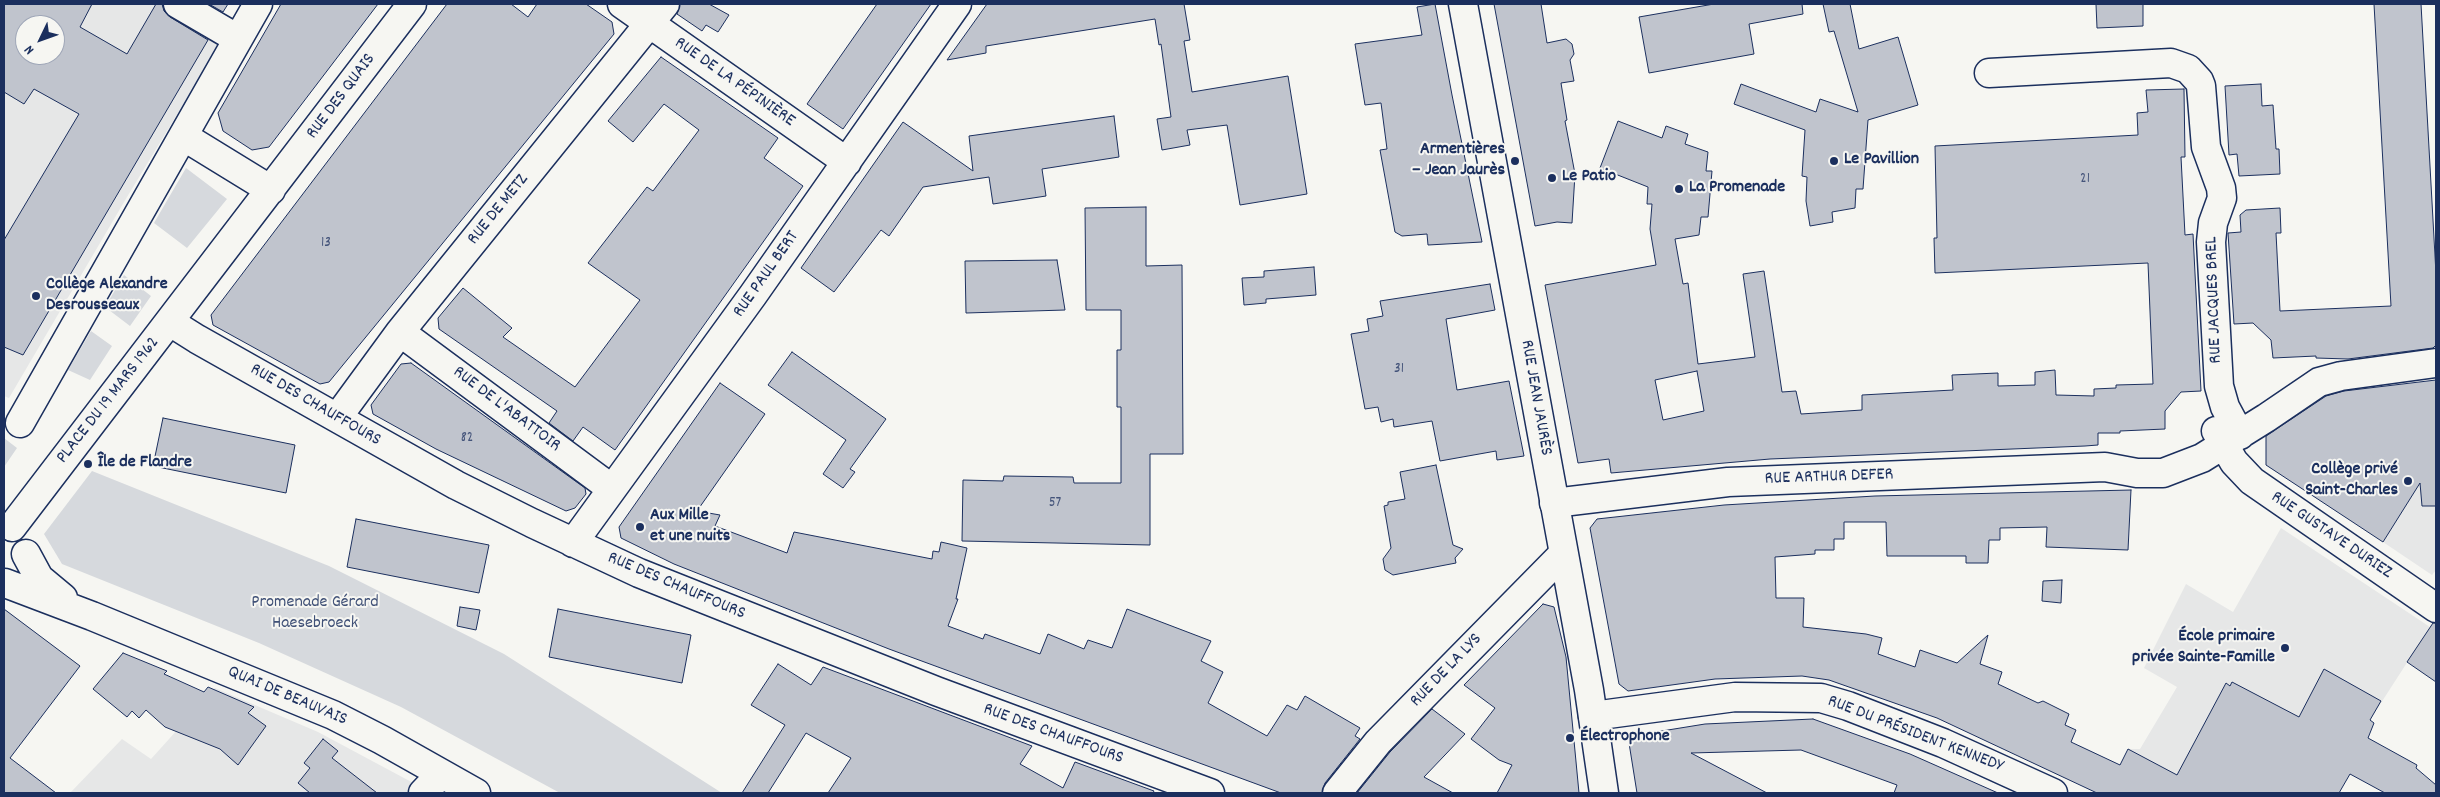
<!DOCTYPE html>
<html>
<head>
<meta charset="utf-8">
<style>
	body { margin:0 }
	#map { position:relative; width:2440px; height:797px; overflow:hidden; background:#f6f6f2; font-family:Dekko,sans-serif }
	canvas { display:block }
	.frame { position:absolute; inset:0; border:5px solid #1b2f5e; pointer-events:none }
	.north { position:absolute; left:15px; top:15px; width:50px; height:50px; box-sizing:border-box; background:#f6f6f2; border:1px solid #9ea6b7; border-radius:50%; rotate:228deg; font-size:14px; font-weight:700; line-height:20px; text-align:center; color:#1b2f5e }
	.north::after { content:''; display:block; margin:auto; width:18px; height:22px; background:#1b2f5e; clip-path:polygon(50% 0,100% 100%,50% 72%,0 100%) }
</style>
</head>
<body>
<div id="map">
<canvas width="2440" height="797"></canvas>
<div class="frame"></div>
<div class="north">N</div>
</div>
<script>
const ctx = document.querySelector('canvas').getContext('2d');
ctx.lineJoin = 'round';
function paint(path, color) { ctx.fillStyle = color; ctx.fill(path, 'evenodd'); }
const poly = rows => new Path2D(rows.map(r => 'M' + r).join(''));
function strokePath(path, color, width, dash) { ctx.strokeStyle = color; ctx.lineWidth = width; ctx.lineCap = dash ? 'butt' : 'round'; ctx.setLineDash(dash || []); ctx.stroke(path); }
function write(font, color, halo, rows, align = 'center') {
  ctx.font = font + ' Dekko,sans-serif'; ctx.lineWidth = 4; ctx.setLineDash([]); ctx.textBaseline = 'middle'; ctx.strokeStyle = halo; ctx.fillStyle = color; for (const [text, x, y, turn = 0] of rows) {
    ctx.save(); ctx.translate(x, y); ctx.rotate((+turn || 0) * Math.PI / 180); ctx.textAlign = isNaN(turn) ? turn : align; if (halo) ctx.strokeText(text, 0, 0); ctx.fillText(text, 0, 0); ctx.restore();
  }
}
const built = poly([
	[4,4,167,4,224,37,127,197,9,398,4,396],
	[25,25,55,25,55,55,25,55],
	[2436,381,2436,570,2432,575,2383,542,2409,500,2363,390],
	[2281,528,2430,627,2370,720,2297,783,2291,793,2097,793,2066,778,2079,745,2120,765,2128,749,2140,749,2177,687,2144,668,2186,584,2233,612],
	[215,688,318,732,432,793,70,793,122,739,151,759]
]);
const green = poly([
	[186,168,227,199,187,248,154,223],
	[124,275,151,296,130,326,105,307],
	[91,331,112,346,90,380,68,370],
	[4,438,17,448,4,467],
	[92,471,329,566,504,654,722,793,560,793,401,707,259,643,62,564,44,534]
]);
const building = poly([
	[4,4,92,4,80,27,127,54,156,4,162,4,164,11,170,17,208,40,23,355,4,347,4,240,79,114,34,89,24,104,4,92,4,4],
	[25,25,55,25,55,55,25,55,25,25],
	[209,4,228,4,223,12,209,4],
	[281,4,378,4,269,147,252,150,223,131,218,113,281,4],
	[447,4,511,4,528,17,537,4,586,4,612,22,614,34,329,382,320,384,213,325,211,315,447,4],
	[680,4,709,4,729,15,718,32,706,25,702,31,677,14,680,4],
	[877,4,931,4,843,129,807,104,877,4],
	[987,4,1184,4,1190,40,1184,41,1192,92,1288,76,1307,194,1240,205,1227,125,1187,130,1190,145,1162,150,1157,119,1171,117,1161,44,1159,45,1155,19,986,46,986,53,947,60,987,4],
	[1435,4,1452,95,1482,242,1428,245,1427,234,1402,236,1395,232,1380,150,1387,149,1381,103,1365,105,1355,44,1422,35,1417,7,1435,4],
	[1494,4,1541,4,1547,43,1566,39,1572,44,1574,54,1570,60,1574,81,1561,83,1567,120,1565,121,1575,174,1572,223,1557,222,1535,226,1494,4],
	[1714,4,1802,4,1803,14,1749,24,1754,54,1649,73,1639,17,1714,4],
	[1823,4,1850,4,1859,49,1898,37,1918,105,1868,120,1863,189,1856,189,1855,208,1832,212,1833,222,1810,226,1806,201,1807,177,1802,176,1805,130,1734,104,1741,84,1816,112,1820,99,1858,112,1834,31,1829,32,1823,4],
	[2096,4,2143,4,2143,26,2097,28,2096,4],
	[2374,4,2421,4,2436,274,2436,345,2433,348,2348,359,2316,358,2316,356,2273,358,2271,340,2253,323,2234,324,2228,233,2241,232,2240,215,2246,210,2280,208,2281,233,2276,233,2280,311,2391,306,2374,4],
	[661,57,778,138,764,158,803,186,615,450,583,427,573,441,549,423,557,411,439,329,438,318,463,288,512,328,503,337,575,387,640,300,588,263,647,187,653,191,699,130,664,104,633,142,608,121,661,57],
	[2261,84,2262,106,2273,105,2276,149,2279,149,2280,174,2239,176,2237,154,2229,155,2225,86,2261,84],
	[2184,89,2185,157,2181,157,2185,235,2193,234,2201,391,2181,392,2165,411,2165,429,2120,431,2120,433,2098,433,2098,445,2085,446,1770,459,1611,473,1609,459,1578,463,1545,285,1656,265,1650,229,1652,204,1647,204,1648,187,1600,168,1618,121,1662,138,1666,126,1688,134,1685,144,1708,152,1706,171,1712,171,1708,217,1701,217,1699,235,1675,239,1683,284,1688,283,1698,364,1755,357,1743,274,1764,271,1782,392,1796,391,1801,414,1862,410,1862,395,1953,390,1952,375,1998,373,1998,386,2035,385,2035,372,2055,370,2056,395,2094,396,2094,389,2116,388,2116,385,2153,384,2148,263,1935,273,1934,238,1937,238,1935,146,2138,135,2137,113,2148,112,2146,90,2184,89],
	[1697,371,1704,411,1663,420,1655,380,1697,371],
	[1114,116,1119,157,1042,169,1046,196,993,204,989,177,923,187,889,236,881,230,834,292,801,268,903,122,973,171,969,136,1114,116],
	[1146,207,1146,266,1182,265,1183,454,1150,454,1150,545,962,541,963,480,1003,481,1004,476,1073,477,1074,483,1121,483,1121,407,1117,407,1117,350,1121,350,1121,310,1086,310,1085,208,1146,207],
	[1057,260,1065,310,966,313,965,261,1057,260],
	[1314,267,1316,295,1266,299,1266,303,1244,305,1242,278,1264,277,1264,271,1314,267],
	[1490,284,1495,310,1446,319,1457,390,1509,381,1524,456,1497,460,1496,451,1440,461,1432,421,1394,427,1393,419,1381,422,1378,407,1365,409,1351,334,1369,331,1367,319,1383,316,1380,301,1490,284],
	[792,352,886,419,850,469,855,472,843,488,823,474,846,440,768,385,792,352],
	[411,363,585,488,586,494,575,508,566,511,436,449,373,414,371,405,401,364,411,363],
	[2436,380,2436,506,2422,506,2420,483,2383,542,2266,465,2266,436,2326,396,2344,391,2436,380],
	[720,383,765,414,697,511,720,515,715,526,787,553,794,532,932,559,933,551,939,552,941,542,967,548,956,599,958,599,948,626,983,639,985,634,1040,654,1048,634,1084,649,1088,640,1112,648,1127,609,1211,641,1201,661,1223,672,1208,703,1215,707,1267,736,1287,705,1297,710,1305,696,1360,728,1355,736,1360,739,1325,783,1322,793,1281,793,889,649,674,564,621,538,619,527,720,383],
	[163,418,295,445,286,493,153,466,163,418],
	[1436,465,1453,545,1463,549,1455,558,1456,563,1393,575,1385,570,1383,559,1391,548,1384,506,1388,505,1388,502,1405,499,1400,472,1436,465],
	[2131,490,2128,550,2046,547,2047,527,2000,528,2000,540,1989,540,1988,563,1966,563,1966,556,1887,556,1886,522,1844,522,1844,539,1834,539,1834,550,1815,550,1815,554,1775,557,1776,598,1804,598,1803,627,1866,634,1882,638,1878,654,1915,667,1920,650,1957,663,1988,635,1980,664,2002,672,1998,684,2038,703,2043,701,2069,714,2065,725,2076,730,2071,742,2120,765,2128,749,2177,775,2226,683,2230,686,2232,682,2299,717,2324,669,2381,701,2370,720,2374,723,2368,738,2417,765,2416,768,2436,785,2436,793,2385,793,2350,774,2339,793,2097,793,1937,718,1829,680,1802,676,1715,679,1628,691,1619,684,1590,528,1597,519,1724,505,1875,496,2131,490],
	[356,519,489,545,479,593,347,567,356,519],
	[2062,580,2061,603,2042,601,2043,581,2062,580],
	[1543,604,1554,607,1566,657,1579,793,1497,793,1512,765,1499,760,1471,739,1495,708,1464,685,1543,604],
	[460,607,480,610,476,630,457,626,460,607],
	[4,609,80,666,10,758,56,793,4,793,4,609],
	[558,609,691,635,682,683,549,657,558,609],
	[2433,623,2436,623,2436,682,2407,662,2433,623],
	[123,653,167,671,164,674,204,692,208,687,254,707,248,713,266,726,238,765,220,749,165,727,146,710,139,718,132,711,127,717,93,689,123,653],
	[778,664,811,685,823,667,1032,746,1020,764,1063,788,1075,762,1154,791,1153,793,828,793,851,758,806,733,768,793,742,793,785,725,751,705,778,664],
	[1432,709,1465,734,1424,777,1453,793,1357,793,1390,752,1432,709],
	[1813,719,1910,754,1998,793,1894,793,1897,785,1801,750,1691,753,1767,793,1637,793,1629,743,1637,735,1705,724,1813,719],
	[323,739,338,751,332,758,377,793,310,793,298,783,310,768,304,763,323,739]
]);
const minor = poly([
	[178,4,238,39],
	[622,4,847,162],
	[1989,73,2171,63,2188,69,2199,81,2201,86,2206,147,2221,188,2222,198,2213,223,2211,242,2219,386,2225,407,2240,435],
	[183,136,258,4],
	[170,322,197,339,456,485,532,523,639,573,936,691,1210,793],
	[400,332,612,489],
	[337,418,400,332,665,4],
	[20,423,183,136,271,190],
	[2216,431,2234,462,2252,481,2436,608],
	[1554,503,1728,482,2105,467,2137,473,2163,473,2202,458,2266,418,2319,382,2341,376,2436,363],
	[12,527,412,4],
	[573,543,753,295,957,4],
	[26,554,39,578,63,598],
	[5,583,92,616,333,715,382,740,476,793],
	[1593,716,1735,697,1821,698,1848,706,1943,743,2053,793],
	[423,793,441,774],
	[1337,793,1378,742,1563,554]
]);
const major = poly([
	[1463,4,1589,690,1604,793]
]);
const markers = [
	[1515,161,5,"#1b2f5e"],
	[1834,161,5,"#1b2f5e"],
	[1552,178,5,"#1b2f5e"],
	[1679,189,5,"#1b2f5e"],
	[36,296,5,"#1b2f5e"],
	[88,464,5,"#1b2f5e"],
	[2408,481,5,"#1b2f5e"],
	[640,527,5,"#1b2f5e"],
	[2285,648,5,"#1b2f5e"],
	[1570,738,5,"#1b2f5e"]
];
const numberNames = [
	["21",2085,180],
	["13",326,244],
	["31",1399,370],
	["82",467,439],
	["57",1055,504]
];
const streetNames = [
	["RUE DE LA PÉPINIÈRE",734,83,35],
	["RUE DES QUAIS",342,97,-53],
	["RUE DE METZ",499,210,-51],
	["RUE PAUL BERT",767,275,-55],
	["RUE JACQUES BREL",2215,300,-92],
	["RUE JEAN JAURÈS",1535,398,80],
	["PLACE DU 19 MARS 1962",109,401,-52],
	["RUE DES CHAUFFOURS",315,406,30],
	["RUE DE L'ABATTOIR",506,410,37],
	["RUE ARTHUR DEFER",1829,478,-2],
	["RUE GUSTAVE DURIEZ",2331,536,34],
	["RUE DES CHAUFFOURS",676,587,23],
	["RUE DE LA LYS",1447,671,-46],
	["QUAI DE BEAUVAIS",287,697,23],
	["RUE DES CHAUFFOURS",1053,735,20],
	["RUE DU PRÉSIDENT KENNEDY",1915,735,21]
];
const poiNames = [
	["Armentières",1505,151,"right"],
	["– Jean Jaurès",1505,172,"right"],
	["Le Pavillion",1844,161],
	["Le Patio",1562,178],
	["La Promenade",1689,189],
	["Collège Alexandre",46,286],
	["Desrousseaux",46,307],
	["Île de Flandre",98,464],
	["Collège privé",2398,471,"right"],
	["Saint-Charles",2398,492,"right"],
	["Aux Mille",650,517],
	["et une nuits",650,538],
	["École primaire",2275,638,"right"],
	["privée Sainte-Famille",2275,659,"right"],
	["Électrophone",1580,738]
];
const parkNames = [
	["Promenade Gérard",315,604],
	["Haesebroeck",315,625]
];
paint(built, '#e6e7e7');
paint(green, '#d6d9dd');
paint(building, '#c0c4cd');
strokePath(building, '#1b2f5e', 1);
strokePath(minor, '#1b2f5e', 31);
strokePath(major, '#1b2f5e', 31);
strokePath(minor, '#f6f6f2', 28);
strokePath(major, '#f6f6f2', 28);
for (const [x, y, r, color] of markers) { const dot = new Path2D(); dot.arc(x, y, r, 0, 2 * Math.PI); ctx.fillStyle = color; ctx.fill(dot); strokePath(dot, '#f6f6f2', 2); }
write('15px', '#44547a', null, numberNames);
write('18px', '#1b2f5e', '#f6f6f2', streetNames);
write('bold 18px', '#1b2f5e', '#f6f6f2', poiNames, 'left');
write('18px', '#405177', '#f6f6f2', parkNames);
</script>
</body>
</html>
